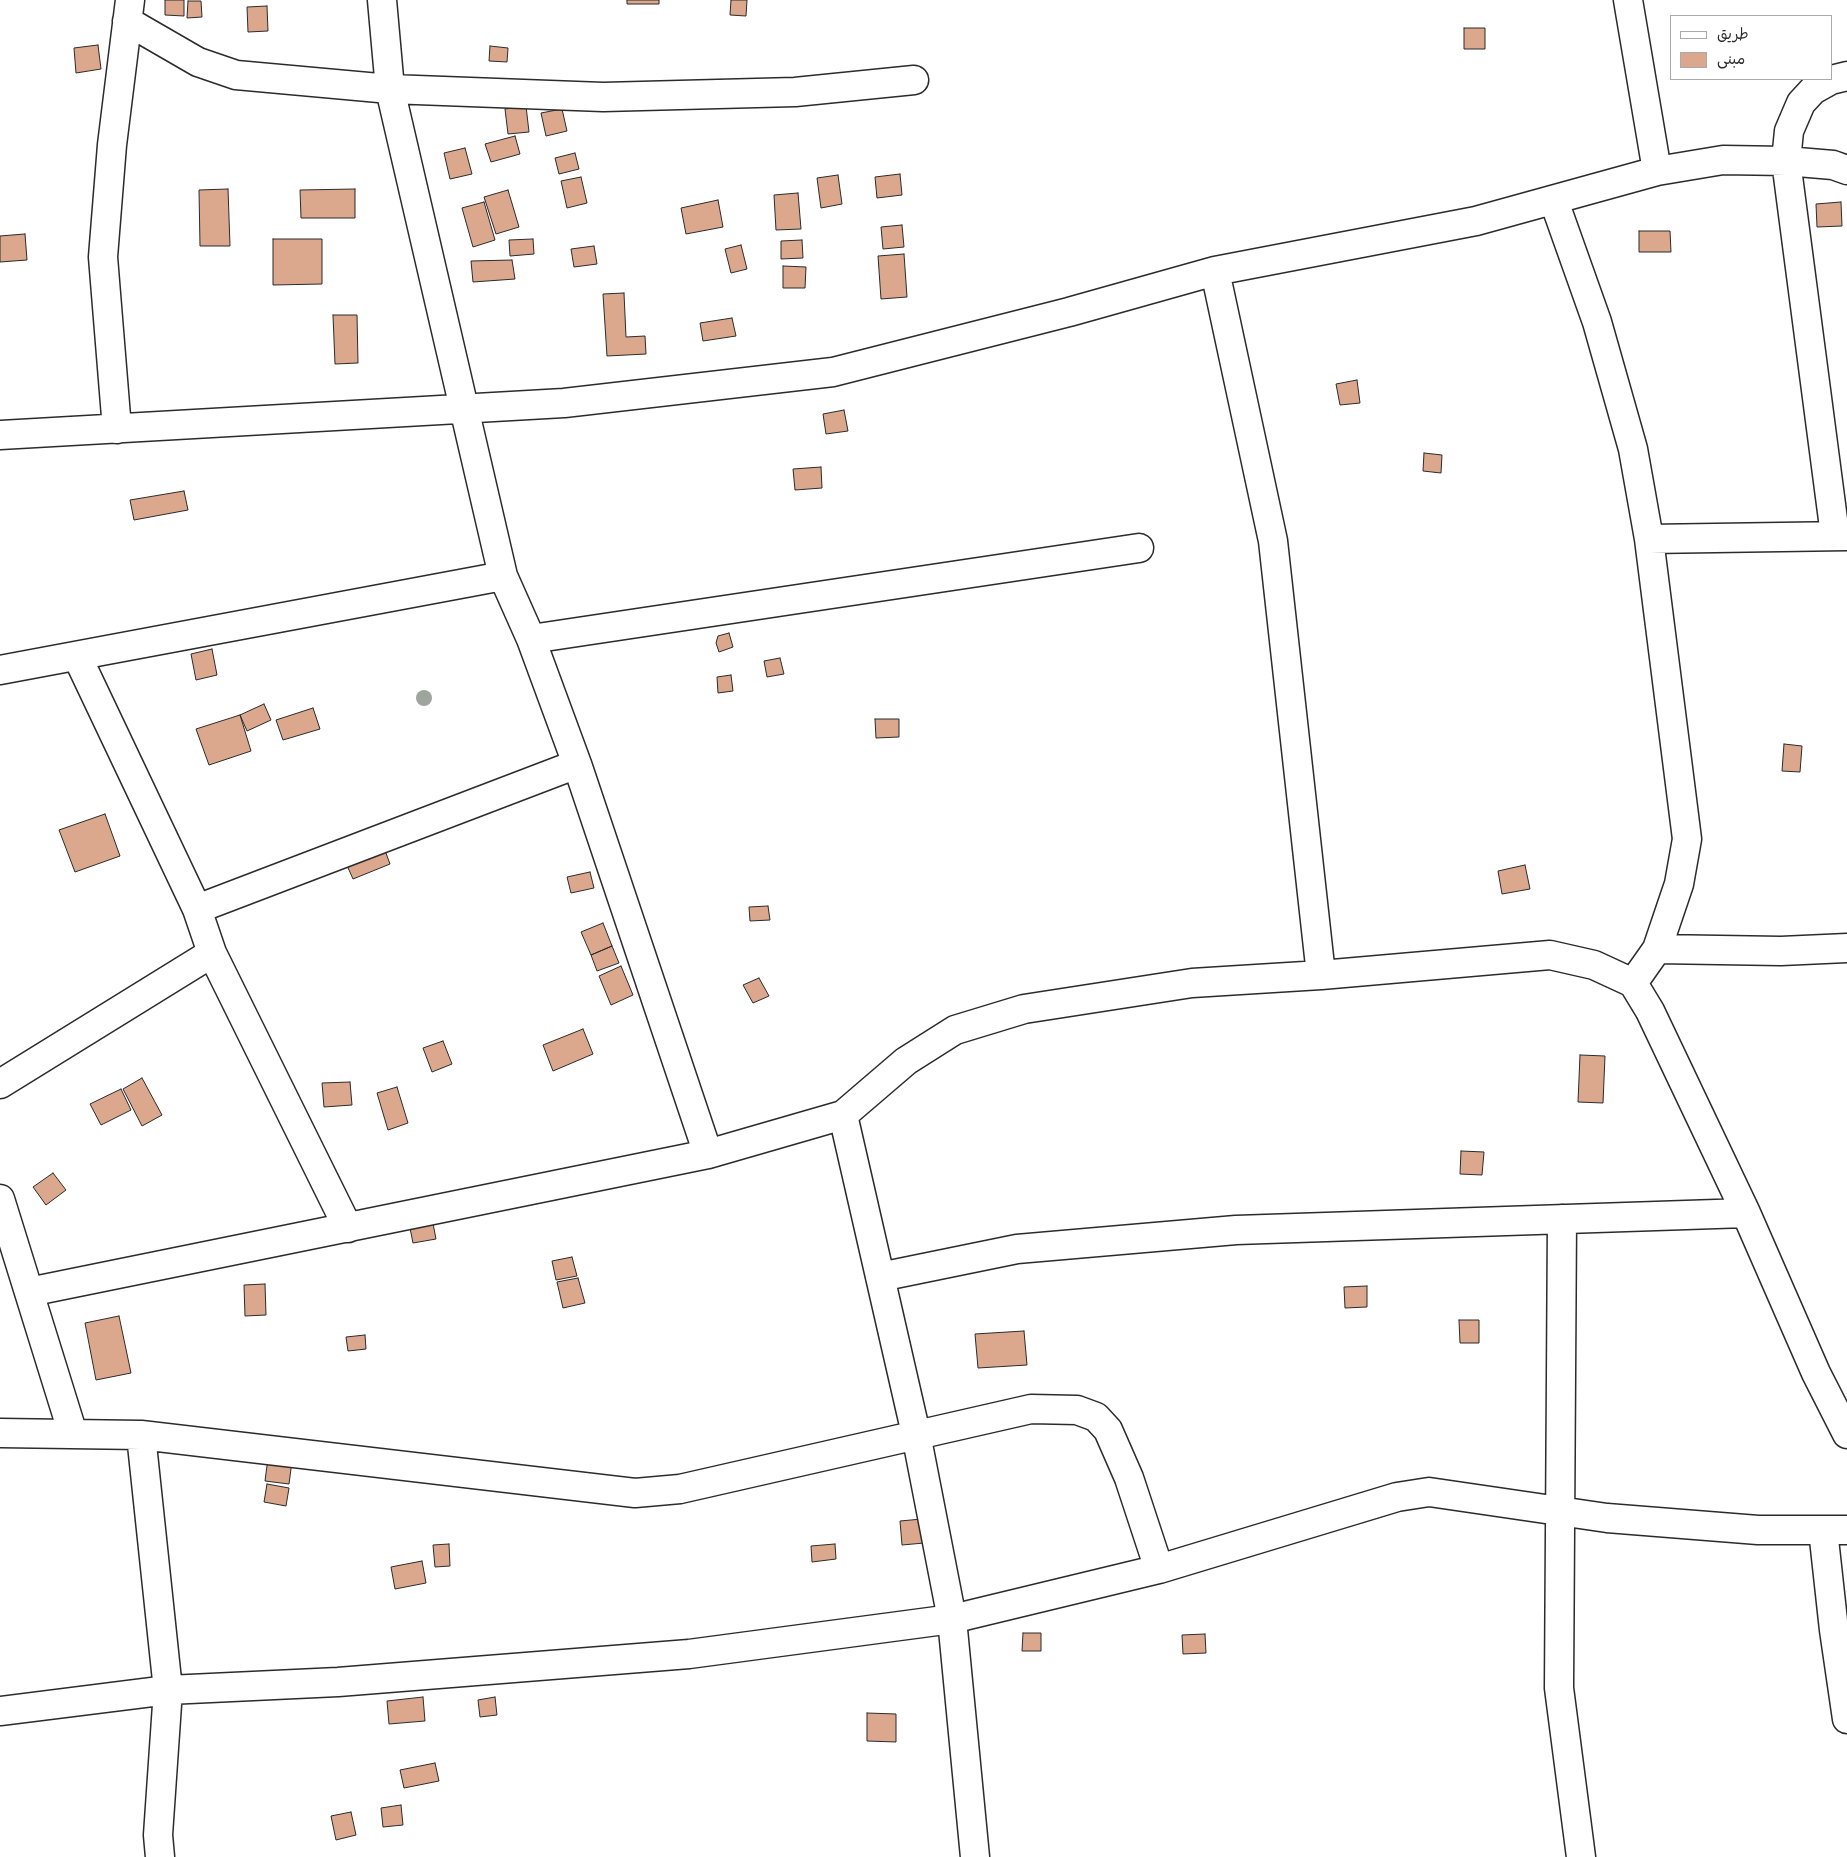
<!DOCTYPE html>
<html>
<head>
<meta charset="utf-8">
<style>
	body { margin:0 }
	#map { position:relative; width:1847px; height:1857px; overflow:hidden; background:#fff; font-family:Mali,"Playpen Sans Arabic",sans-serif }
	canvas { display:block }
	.legend { position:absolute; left:1670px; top:15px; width:162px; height:65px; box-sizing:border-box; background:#fff; border:1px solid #aaa; margin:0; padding:6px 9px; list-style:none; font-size:15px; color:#2b2b2b }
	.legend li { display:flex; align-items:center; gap:10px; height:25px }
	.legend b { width:25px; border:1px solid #aaa }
</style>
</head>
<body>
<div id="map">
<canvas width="1847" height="1857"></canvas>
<ul class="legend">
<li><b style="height:6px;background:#fff"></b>طريق</li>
<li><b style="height:14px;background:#dba88e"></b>مبنى</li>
</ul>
</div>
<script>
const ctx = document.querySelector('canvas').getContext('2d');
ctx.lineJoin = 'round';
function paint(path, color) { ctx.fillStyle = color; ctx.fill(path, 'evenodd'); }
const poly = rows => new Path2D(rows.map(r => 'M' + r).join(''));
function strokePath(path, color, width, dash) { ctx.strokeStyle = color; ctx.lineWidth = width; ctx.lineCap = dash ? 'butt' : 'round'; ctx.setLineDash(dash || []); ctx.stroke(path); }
const building = poly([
	[165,0,184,0,184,16,165,15,165,0],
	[627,0,659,0,659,4,627,4,627,0],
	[731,0,747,0,746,16,730,15,731,0],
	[188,1,201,1,202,17,187,18,188,1],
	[267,6,268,31,248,32,247,7,267,6],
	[1464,28,1485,28,1485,49,1464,49,1464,28],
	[98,45,101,69,76,73,74,48,98,45],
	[490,46,508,48,507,62,489,61,490,46],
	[526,106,529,132,508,134,505,109,526,106],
	[562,109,567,131,546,136,541,113,562,109],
	[515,136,520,154,491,162,485,144,515,136],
	[465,148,472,174,450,179,444,153,465,148],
	[575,153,579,169,559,174,555,158,575,153],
	[900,174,902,195,877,198,875,177,900,174],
	[838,175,842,204,821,208,817,178,838,175],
	[581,177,587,203,567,208,561,181,581,177],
	[228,189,230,246,200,246,199,190,228,189],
	[355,189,355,218,301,218,300,190,355,189],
	[508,190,519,227,496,234,484,197,508,190],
	[798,193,801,229,776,230,774,195,798,193],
	[718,200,723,227,686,234,681,208,718,200],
	[484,202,495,240,473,247,462,208,484,202],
	[1841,202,1842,226,1817,227,1816,204,1841,202],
	[902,225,904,247,883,249,881,227,902,225],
	[1639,231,1670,231,1671,252,1639,252,1639,231],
	[25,234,27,260,0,262,0,236,25,234],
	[273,239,322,239,322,284,273,285,273,239],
	[533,239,534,254,510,256,509,240,533,239],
	[802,240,803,258,781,259,781,241,802,240],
	[741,245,747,269,731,273,725,249,741,245],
	[594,246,597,264,574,267,571,249,594,246],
	[904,254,907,297,881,299,878,256,904,254],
	[512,260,515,279,473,282,471,261,512,260],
	[783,266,806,267,805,288,783,288,783,266],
	[624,293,626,337,645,336,646,354,607,356,603,294,624,293],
	[333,315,357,315,358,363,335,364,333,315],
	[732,318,736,336,703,341,700,323,732,318],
	[1357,380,1360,403,1340,405,1336,384,1357,380],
	[844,410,848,431,826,434,823,414,844,410],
	[1424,453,1442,455,1441,473,1423,471,1424,453],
	[821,467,822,488,795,490,793,469,821,467],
	[184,491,188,510,134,520,130,500,184,491],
	[729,633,733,647,719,652,716,643,718,636,729,633],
	[212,649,217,675,196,680,191,654,212,649],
	[780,658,784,674,767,677,764,661,780,658],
	[731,675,733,691,718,693,717,677,731,675],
	[264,704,271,720,247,731,240,715,264,704],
	[313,708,320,729,283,740,276,720,313,708],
	[240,715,251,751,209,765,196,729,240,715],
	[875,719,899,719,899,737,876,738,875,719],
	[1784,744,1802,746,1800,772,1782,771,1784,744],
	[105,814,120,856,75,872,59,830,105,814],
	[383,845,390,864,353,879,345,861,383,845],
	[1525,865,1530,889,1502,894,1498,871,1525,865],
	[590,872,594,888,571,893,567,877,590,872],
	[768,906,770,920,750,921,749,907,768,906],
	[603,923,612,946,591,955,581,932,603,923],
	[612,946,619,963,597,971,591,955,612,946],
	[621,966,633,995,611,1005,599,976,621,966],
	[759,978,769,996,753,1003,743,985,759,978],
	[583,1029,593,1054,553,1071,543,1045,583,1029],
	[443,1041,452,1064,432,1072,423,1048,443,1041],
	[1580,1055,1605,1056,1603,1103,1578,1102,1580,1055],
	[142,1078,162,1115,142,1126,123,1089,142,1078],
	[350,1082,352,1105,324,1107,322,1083,350,1082],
	[397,1087,408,1123,388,1130,377,1093,397,1087],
	[121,1089,131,1110,101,1125,90,1104,121,1089],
	[1461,1151,1484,1152,1482,1175,1460,1174,1461,1151],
	[53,1173,66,1190,46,1205,33,1187,53,1173],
	[430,1208,436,1239,413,1243,407,1213,430,1208],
	[572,1257,577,1276,556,1280,552,1261,572,1257],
	[578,1278,585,1303,563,1308,557,1282,578,1278],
	[265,1284,266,1315,245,1316,244,1285,265,1284],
	[1367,1286,1367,1307,1345,1308,1344,1287,1367,1286],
	[119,1316,131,1373,96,1380,85,1323,119,1316],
	[1459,1320,1479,1320,1479,1343,1460,1343,1459,1320],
	[1024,1331,1027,1365,978,1368,975,1334,1024,1331],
	[365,1335,366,1349,348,1351,346,1337,365,1335],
	[268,1458,292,1461,289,1484,265,1481,268,1458],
	[267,1484,289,1488,286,1506,264,1502,267,1484],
	[922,1519,924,1543,902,1545,900,1521,922,1519],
	[449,1544,450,1566,435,1567,433,1545,449,1544],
	[835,1544,836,1559,812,1562,811,1546,835,1544],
	[422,1561,426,1583,395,1589,391,1567,422,1561],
	[1023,1633,1041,1633,1041,1651,1022,1651,1023,1633],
	[1205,1634,1206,1653,1183,1654,1182,1635,1205,1634],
	[423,1697,425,1721,389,1724,387,1701,423,1697],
	[495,1697,497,1715,480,1717,478,1700,495,1697],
	[867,1713,896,1714,896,1742,867,1741,867,1713],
	[435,1763,439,1781,404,1788,400,1770,435,1763],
	[401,1805,403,1825,383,1827,381,1808,401,1805],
	[351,1812,356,1835,336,1840,331,1816,351,1812]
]);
const minor = poly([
	[382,0,390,89,503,576,531,639,577,764,708,1154],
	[1628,0,1657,171],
	[127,21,198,62,236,75,390,89,603,97,795,92,914,80],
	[1554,201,1597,322,1633,449,1649,539,1687,839,1679,884,1657,949,1633,983],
	[1215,271,1273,541,1321,975],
	[117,429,103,257,112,145,130,0],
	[0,435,564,403,833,372,1069,312,1215,271,1476,221,1657,171,1723,160,1786,161,1833,165,1847,170],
	[1835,535,1786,161,1789,131,1801,103,1813,90,1831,80,1847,76],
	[1649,539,1847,536],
	[531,639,1139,548],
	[77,656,197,909,212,953,348,1228],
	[0,670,503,576],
	[197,909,577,764],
	[1657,949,1781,951,1847,948],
	[0,1084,212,953],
	[843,1115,916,1434,952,1619,975,1857],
	[0,1199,73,1434],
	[1562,1219,1559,1688,1581,1857],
	[880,1277,1017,1249,1236,1230,1746,1213],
	[29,1292,708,1154,843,1115,906,1061,955,1030,1024,1009,1192,983,1321,975,1550,955,1594,965,1633,983,1650,1011,1746,1213,1816,1373,1847,1434],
	[0,1433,141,1435,635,1493,680,1489,1031,1409,1077,1410,1096,1417,1108,1430,1129,1478,1159,1569],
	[141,1435,168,1690,158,1835,160,1857],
	[1823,1530,1834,1630,1847,1719],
	[0,1711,168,1690,338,1682,689,1654,952,1619,1159,1569,1397,1497,1429,1492,1607,1518,1758,1530,1847,1530]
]);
const trees = [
	[424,698]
];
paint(building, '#dba88e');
strokePath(building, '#2b2b2b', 1);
strokePath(minor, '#2b2b2b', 31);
strokePath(minor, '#fff', 28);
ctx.fillStyle = '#9ea59c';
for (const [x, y] of trees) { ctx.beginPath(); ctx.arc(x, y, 8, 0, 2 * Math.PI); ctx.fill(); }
</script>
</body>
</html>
